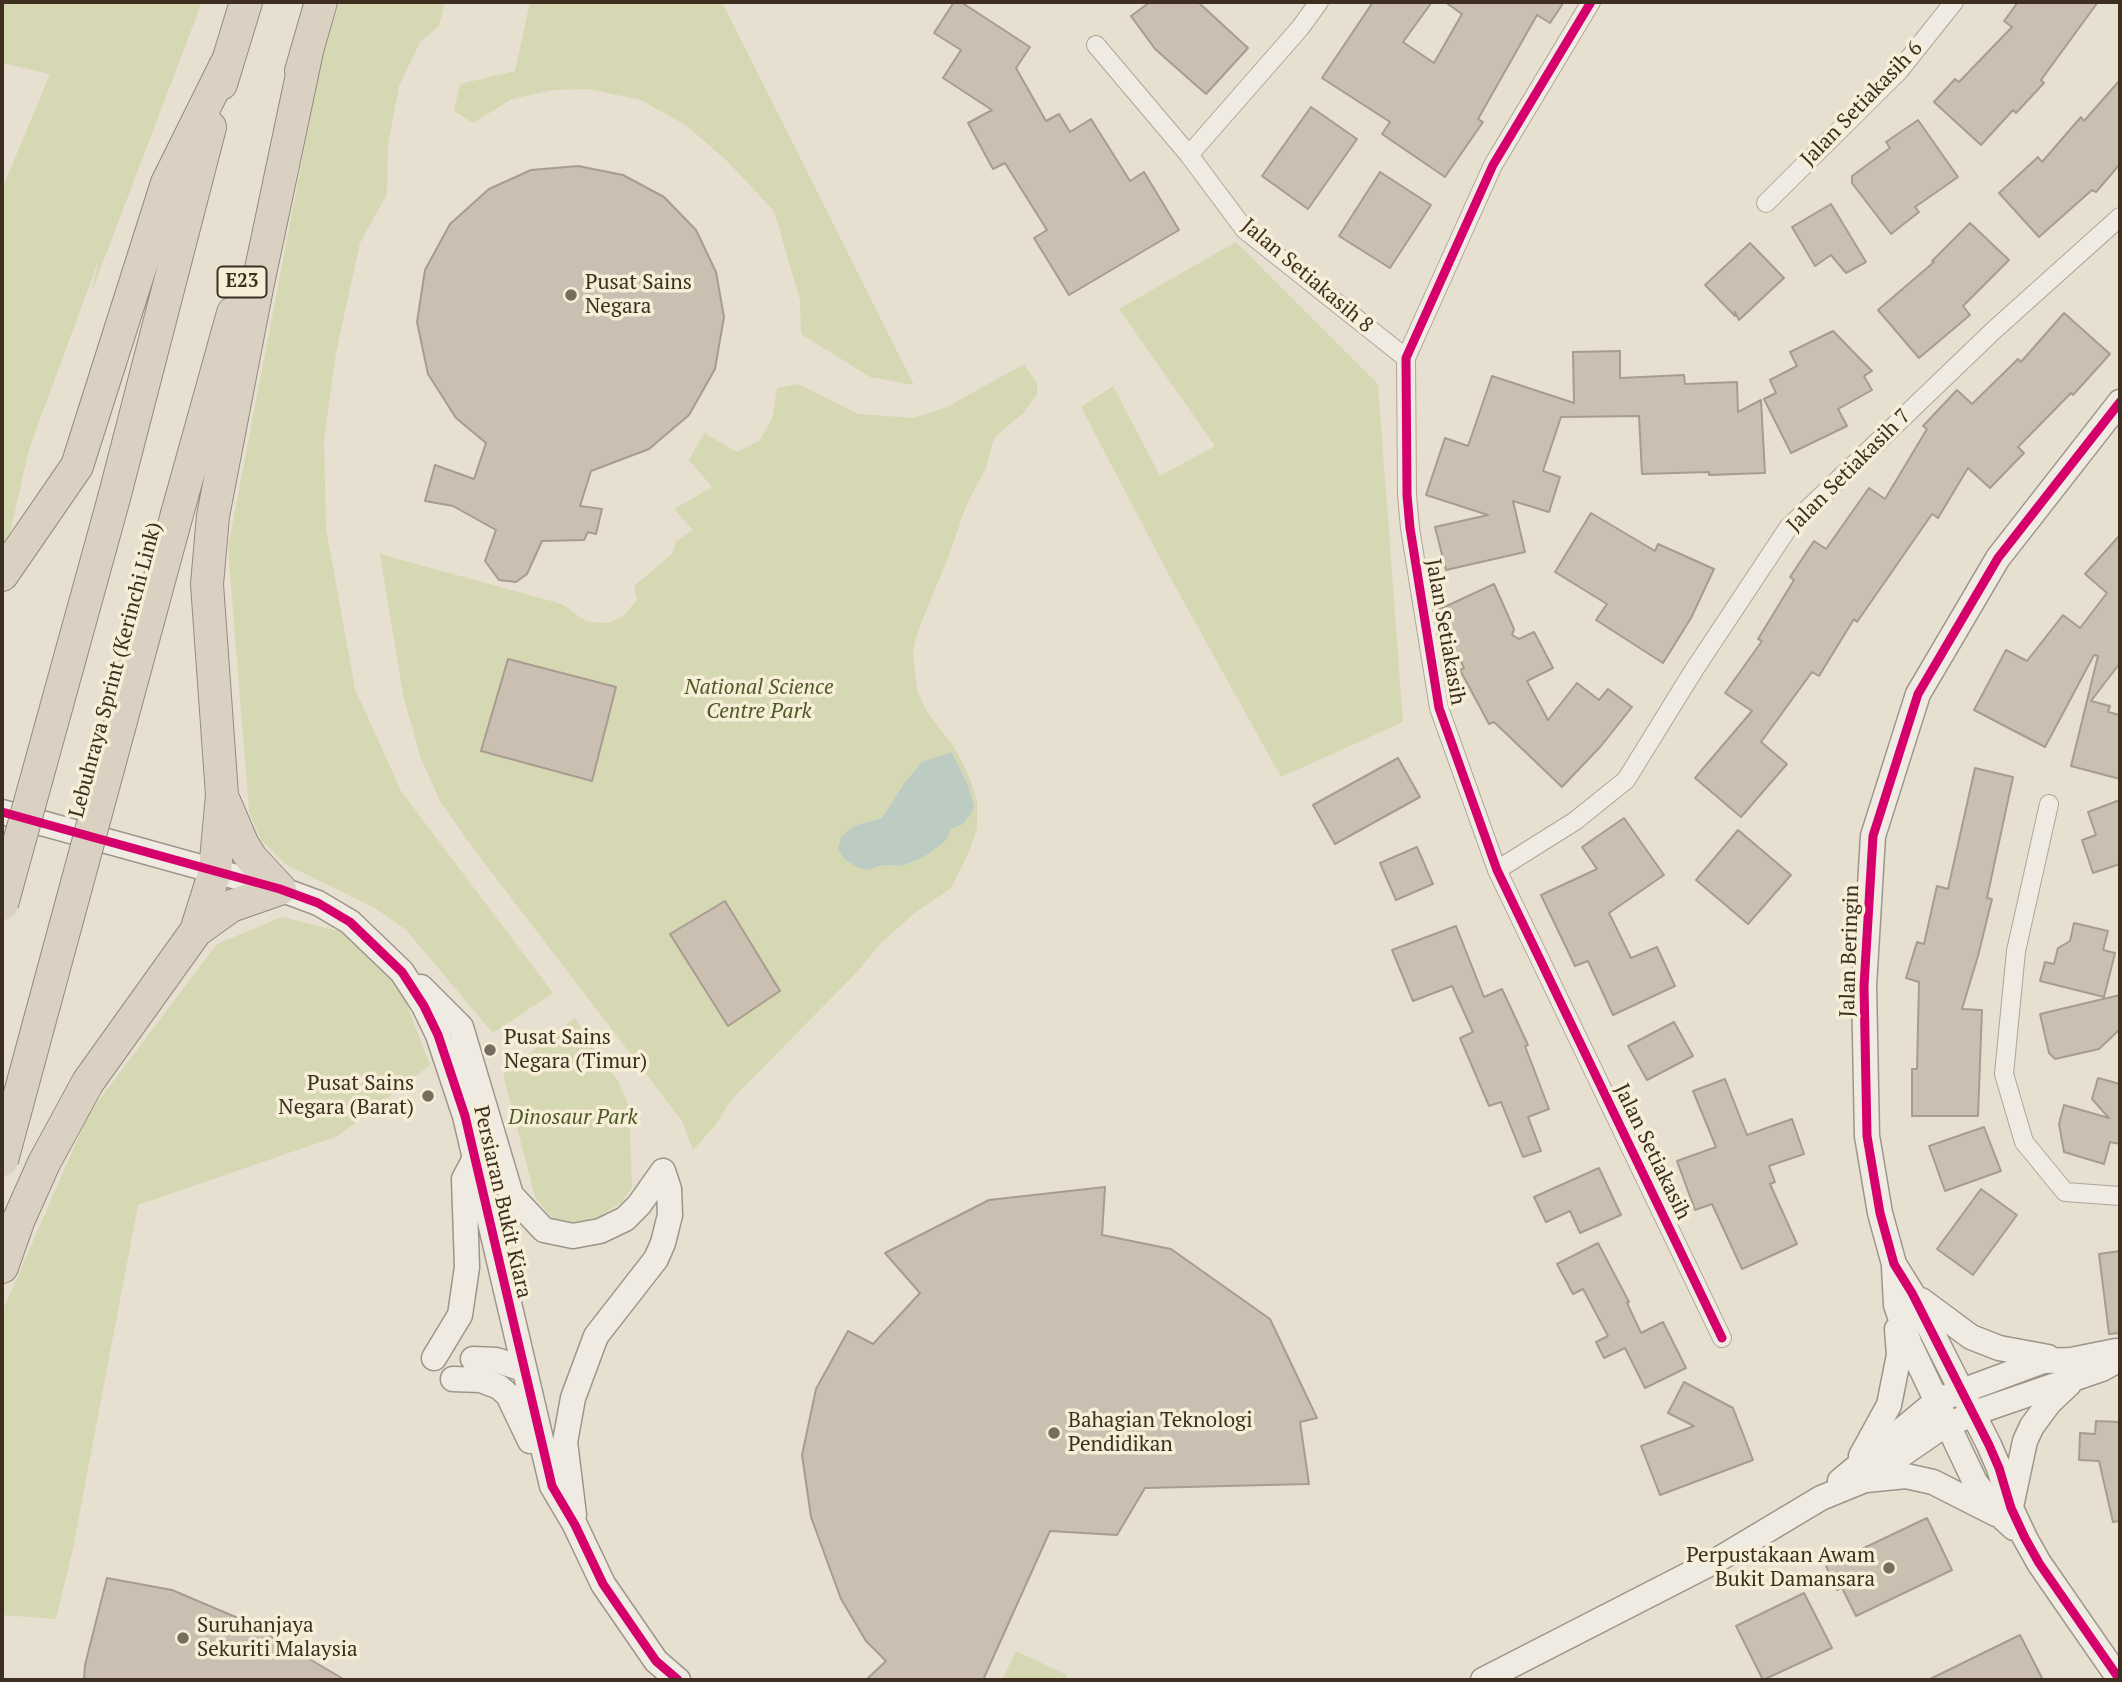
<!DOCTYPE html>
<html>
<head>
<meta charset="utf-8">
<style>
	body { margin:0 }
	#map { position:relative; width:2122px; height:1682px; overflow:hidden; background:#e7e0d1; font-family:"PT Serif",serif }
	canvas { display:block }
	.frame { position:absolute; inset:0; border:4px solid #3d2e20; pointer-events:none }
</style>
</head>
<body>
<div id="map">
<canvas width="2122" height="1682"></canvas>
<div class="frame"></div>
</div>
<script>
const ctx = document.querySelector('canvas').getContext('2d');
ctx.lineJoin = 'round';
function paint(path, color) { ctx.fillStyle = color; ctx.fill(path, 'evenodd'); }
const poly = rows => new Path2D(rows.map(r => 'M' + r).join(''));
function strokePath(path, color, width, dash) { ctx.strokeStyle = color; ctx.lineWidth = width; ctx.lineCap = dash ? 'butt' : 'round'; ctx.setLineDash(dash || []); ctx.stroke(path); }
function write(font, color, halo, rows, align = 'center') {
  ctx.font = font + ' "PT Serif",serif'; ctx.lineWidth = 7; ctx.setLineDash([]); ctx.textBaseline = 'middle'; ctx.strokeStyle = halo; ctx.fillStyle = color; for (const [text, x, y, turn = 0] of rows) {
    ctx.save(); ctx.translate(x, y); ctx.rotate((+turn || 0) * Math.PI / 180); ctx.textAlign = isNaN(turn) ? turn : align; if (halo) ctx.strokeText(text, 0, 0); ctx.fillText(text, 0, 0); ctx.restore();
  }
}
const green = poly([
	[2,2,202,2,92,291,98,262,29,449,10,533,2,546,2,189,50,74,2,63],
	[340,2,445,2,439,26,420,42,399,86,388,145,387,194,360,243,336,353,324,439,326,528,355,689,401,791,553,993,493,1033,406,930,375,908,285,864,261,840,249,812,228,547,322,56],
	[530,2,722,2,914,385,870,377,801,334,800,300,774,211,727,161,687,126,641,100,588,89,553,90,512,99,473,123,454,111,460,84,515,71],
	[1236,242,1378,384,1403,722,1281,777,1170,577,1081,407,1113,386,1160,476,1215,446,1119,309],
	[1024,364,1037,383,1037,394,1024,412,994,438,986,468,966,506,950,553,918,631,913,652,917,690,927,712,954,747,969,775,977,801,977,829,968,854,951,888,916,912,880,944,856,973,731,1100,715,1126,693,1150,682,1121,476,852,441,803,421,759,403,695,380,554,562,604,587,622,608,623,623,616,637,600,634,586,673,553,676,541,693,530,674,509,712,487,689,460,704,433,737,452,759,441,772,419,777,388,798,384,858,414,914,418,947,407],
	[952,752,968,785,974,806,962,825,950,829,922,858,901,866,884,865,867,870,854,826,882,818,903,785],
	[725,901,780,991,728,1026,670,934],
	[282,917,350,934,402,992,430,1065,338,1136,138,1205,73,1548,56,1619,2,1615,2,1312,89,1113,217,944],
	[575,1018,589,1042,618,1081,629,1107,632,1187,622,1202,593,1221,575,1227,561,1225,548,1213,535,1197,503,1074],
	[1016,1651,1067,1675,1065,1680,1002,1680]
]);
const water = poly([
	[952,752,968,785,974,806,972,812,962,825,950,829,948,837,939,846,922,858,901,866,884,865,867,870,857,867,844,859,838,848,841,837,854,826,882,818,903,785,922,762]
]);
const building = poly([
	[954,2,961,2,1030,47,1016,68,1046,121,1059,114,1070,132,1091,119,1130,181,1144,172,1179,230,1069,295,1034,238,1047,230,1005,163,993,169,968,123,992,110,943,78,961,50,934,33,954,2],
	[1150,2,1198,2,1248,48,1206,94,1155,49,1131,16,1150,2],
	[1373,2,1432,2,1403,42,1434,63,1462,14,1445,2,1564,2,1550,23,1537,15,1478,119,1483,122,1445,177,1382,134,1390,122,1322,78,1373,2],
	[2018,2,2098,2,2041,80,2044,83,2016,113,2013,110,1981,145,1934,102,1955,79,1959,82,2012,27,2004,21,2018,2],
	[2120,80,2120,164,2096,192,2092,190,2039,237,1999,193,2038,157,2042,162,2081,117,2084,121,2120,80],
	[1311,107,1357,139,1308,209,1262,176,1311,107],
	[1918,120,1958,177,1915,207,1919,212,1891,234,1852,183,1852,176,1890,148,1886,142,1918,120],
	[578,166,623,175,664,197,696,230,716,272,724,317,715,369,689,415,649,449,591,471,580,506,602,509,596,534,588,532,584,540,542,541,527,574,516,582,499,580,485,561,496,530,453,506,425,501,435,465,474,479,486,443,456,418,428,374,417,322,425,270,450,224,489,189,531,170,578,166],
	[1380,172,1431,205,1390,268,1339,236,1380,172],
	[1831,204,1866,262,1846,273,1831,255,1815,266,1792,227,1831,204],
	[1970,223,2009,260,1963,306,1970,315,1919,358,1878,310,1934,262,1932,261,1970,223],
	[1750,243,1784,278,1739,320,1735,312,1735,316,1705,285,1750,243],
	[2064,313,2110,354,2073,395,2071,393,2018,447,2024,453,1990,488,1968,468,1938,518,1932,514,1857,622,1854,619,1819,676,1812,672,1761,742,1787,764,1741,817,1695,778,1752,711,1725,693,1762,641,1758,639,1794,580,1790,577,1814,541,1826,549,1869,488,1885,499,1927,429,1923,426,1957,390,1972,404,2018,359,2021,362,2064,313],
	[1833,331,1872,371,1864,376,1872,390,1838,409,1847,426,1791,453,1764,399,1776,393,1770,380,1797,366,1790,352,1833,331],
	[1620,351,1620,378,1684,375,1685,384,1737,382,1738,412,1761,400,1765,473,1709,475,1709,472,1642,474,1639,416,1561,417,1543,471,1560,477,1549,512,1513,501,1525,552,1446,570,1435,527,1488,515,1426,495,1445,438,1468,446,1492,376,1574,403,1573,352,1620,351],
	[1591,513,1655,551,1658,544,1714,569,1691,618,1663,663,1596,620,1607,604,1555,572,1591,513],
	[2120,535,2120,663,2091,701,2110,706,2108,712,2120,715,2120,779,2071,766,2098,656,2094,655,2045,747,1974,710,2006,650,2027,661,2063,615,2080,628,2107,593,2085,574,2120,535],
	[1494,584,1514,629,1512,635,1519,639,1534,632,1553,668,1527,681,1548,720,1577,683,1599,700,1608,689,1632,707,1601,746,1562,787,1494,722,1489,724,1460,670,1464,668,1438,610,1494,584],
	[508,659,616,687,592,781,481,751,508,659],
	[1398,758,1420,797,1335,844,1313,805,1398,758],
	[1975,768,2013,777,1987,898,1992,899,1978,956,1962,1009,1982,1010,1978,1116,1912,1116,1912,1069,1917,1069,1919,982,1906,978,1917,942,1924,944,1937,886,1948,889,1975,768],
	[2120,800,2120,864,2093,873,2082,840,2096,835,2088,812,2120,800],
	[1624,818,1664,875,1609,913,1631,958,1657,947,1675,986,1613,1015,1588,961,1575,966,1541,895,1597,869,1582,847,1624,818],
	[1738,830,1791,875,1748,924,1696,880,1738,830],
	[1417,847,1433,884,1396,900,1380,863,1417,847],
	[725,901,780,991,728,1026,670,934,725,901],
	[2074,923,2108,931,2103,950,2115,953,2104,997,2040,981,2045,962,2054,964,2058,948,2070,941,2074,923],
	[1456,926,1484,997,1502,989,1528,1045,1525,1046,1549,1109,1528,1117,1541,1151,1523,1157,1501,1102,1489,1106,1460,1038,1473,1032,1452,986,1413,1001,1392,950,1456,926],
	[2120,995,2120,1029,2099,1049,2055,1059,2049,1053,2040,1014,2120,995],
	[1674,1022,1693,1056,1647,1080,1628,1046,1674,1022],
	[2098,1078,2120,1084,2120,1144,2110,1142,2104,1164,2064,1152,2059,1124,2064,1105,2109,1118,2092,1099,2098,1078],
	[1725,1079,1747,1135,1792,1119,1804,1154,1769,1166,1775,1182,1770,1184,1797,1244,1742,1269,1712,1204,1695,1210,1677,1161,1716,1147,1693,1091,1725,1079],
	[1984,1127,2001,1171,1945,1191,1929,1146,1984,1127],
	[1599,1168,1621,1215,1580,1233,1570,1211,1546,1222,1534,1197,1599,1168],
	[1105,1187,1102,1235,1171,1249,1270,1319,1317,1418,1300,1422,1309,1484,1145,1488,1117,1535,1050,1531,983,1680,866,1680,886,1661,866,1641,841,1599,811,1517,802,1455,816,1389,848,1331,873,1344,920,1293,885,1253,989,1200,1105,1187],
	[1981,1189,2017,1215,1973,1275,1937,1249,1981,1189],
	[1598,1243,1629,1302,1627,1303,1641,1333,1663,1322,1686,1368,1645,1388,1625,1348,1604,1358,1596,1342,1608,1336,1583,1289,1573,1294,1557,1264,1598,1243],
	[2120,1251,2120,1333,2109,1334,2099,1254,2120,1251],
	[1684,1382,1733,1408,1753,1460,1660,1495,1641,1446,1694,1426,1668,1413,1684,1382],
	[2096,1421,2120,1422,2120,1521,2113,1522,2099,1461,2079,1460,2080,1433,2095,1434,2096,1421],
	[1927,1518,1952,1570,1856,1616,1842,1588,1837,1590,1826,1566,1927,1518],
	[107,1578,172,1590,245,1621,345,1680,84,1680,85,1665,107,1578],
	[1804,1593,1832,1648,1763,1680,1736,1626,1804,1593],
	[2020,1635,2043,1680,1928,1680,2020,1635]
]);
const street = poly([
	[1591,2,1493,165,1406,358,1407,495,1410,528,1439,708,1497,870,1722,1338],
	[1096,45,1189,155,1245,230,1406,358],
	[1189,155,1300,28,1319,2],
	[1766,203,1899,71,1954,2],
	[2049,804,2016,951,2004,1074,2024,1142,2065,1192,2120,1196],
	[1497,870,1575,821,1626,780,1694,670,1788,528,1993,331,2120,217]
]);
const secondary = poly([
	[2120,402,1998,558,1918,694,1873,836,1864,986,1867,1136,1880,1213,1894,1264,1912,1293,1989,1445,1999,1468,2011,1508,2025,1538,2039,1563,2120,1680],
	[2,812,280,889,318,903,350,922,402,972,424,1006,438,1035,465,1116,552,1486,575,1525,603,1584,656,1661,678,1680],
	[421,987,461,1027,511,1195,544,1230,573,1236,600,1231,625,1219,639,1205,663,1171],
	[1894,1267,1896,1305,1910,1345,1975,1482,2003,1518,2014,1528],
	[1921,1300,1971,1337,1999,1348,2048,1357],
	[434,1358,460,1315,467,1267,464,1179,474,1160],
	[473,1359,496,1360,523,1369],
	[453,1379,481,1380,499,1387,508,1395,530,1441],
	[1861,1456,1889,1405,1899,1355,1897,1329],
	[1866,1480,1906,1476,1933,1482,1996,1514],
	[1840,1481,1938,1400,2043,1361,2071,1360,2116,1351],
	[2012,1502,2025,1441,2032,1426,2049,1403,2069,1384],
	[574,1515,565,1442,573,1398,596,1336,656,1259,663,1243,670,1215,669,1189,663,1171],
	[1483,1680,1719,1559,1821,1498,1865,1480,1936,1431,1974,1413,2102,1369,2120,1359]
]);
const highway = poly([
	[301,71,321,2],
	[221,84,246,2],
	[114,498,210,127],
	[177,514,233,313],
	[2,575,77,466,167,183,226,64],
	[196,931,231,906,280,889,252,859,243,845,225,803],
	[2,1267,19,1219,44,1163,88,1082,196,931,215,871,222,795,207,584,213,516,257,288,307,51]
]);
const highwayBridge = poly([
	[2,904,114,498],
	[2,1160,177,514]
]);
const cycleway = poly([
	[1591,2,1493,165,1406,358,1407,495,1410,528,1439,708,1497,870,1722,1338],
	[2120,402,1998,558,1918,694,1873,836,1864,986,1867,1136,1880,1213,1894,1264,1912,1293,1989,1445,1999,1468,2011,1508,2025,1538,2039,1563,2120,1680],
	[2,812,280,889,318,903,350,922,402,972,424,1006,438,1035,465,1116,552,1486,575,1525,603,1584,656,1661,678,1680]
]);
const markers = [
	[571,295,7,"#786c5e"],
	[490,1050,7,"#786c5e"],
	[428,1096,7,"#786c5e"],
	[1054,1433,7,"#786c5e"],
	[1889,1568,7,"#786c5e"],
	[183,1638,7,"#786c5e"]
];
const shields = [
	[242,282,49]
];
const shieldNames = [
	["E23",242,282]
];
const streetNames = [
	["Jalan Setiakasih 6",1862,104,-46],
	["Jalan Setiakasih 8",1307,276,40],
	["Jalan Setiakasih 7",1849,471,-45],
	["Jalan Setiakasih",1445,632,80],
	["Lebuhraya Sprint (Kerinchi Link)",116,670,-75],
	["Jalan Beringin",1850,951,-88],
	["Jalan Setiakasih",1652,1152,64],
	["Persiaran Bukit Kiara",502,1202,77]
];
const poiNames = [
	["Pusat Sains",585,283],
	["Negara",585,307],
	["Pusat Sains",504,1038],
	["Negara (Timur)",504,1062],
	["Pusat Sains",414,1084,"right"],
	["Negara (Barat)",414,1108,"right"],
	["Bahagian Teknologi",1068,1421],
	["Pendidikan",1068,1445],
	["Perpustakaan Awam",1875,1556,"right"],
	["Bukit Damansara",1875,1580,"right"],
	["Suruhanjaya",197,1626],
	["Sekuriti Malaysia",197,1650]
];
const parkNames = [
	["National Science",759,688],
	["Centre Park",759,712],
	["Dinosaur Park",573,1118]
];
paint(green, '#d6d7b3');
paint(water, '#bcccc2');
paint(building, '#cbbfb2');
strokePath(building, '#a89c90', 2);
strokePath(street, '#ada599', 20);
strokePath(secondary, '#9c958a', 27);
strokePath(highway, '#928b80', 34);
strokePath(street, '#efebe3', 18);
strokePath(secondary, '#efebe3', 24);
strokePath(highway, '#dad1c2', 32);
strokePath(highwayBridge, '#928b80', 34, []);
strokePath(highwayBridge, '#dad1c2', 32);
strokePath(cycleway, '#d6006c', 9);
for (const [x, y, r, color] of markers) { const dot = new Path2D(); dot.arc(x, y, r, 0, 2 * Math.PI); ctx.fillStyle = color; ctx.fill(dot); strokePath(dot, '#f7eed8', 2.5); }
for (const [x, y, w] of shields) { const box = new Path2D(); box.roundRect(x - w / 2, y - 15.5, w, 31, 5); ctx.fillStyle = '#f7eed8'; ctx.fill(box); strokePath(box, '#3d2e20', 2); }
write('bold 19px', '#3d2e20', null, shieldNames);
write('21px', '#3d2e20', '#f7eed8', streetNames);
write('21px', '#3d2e20', '#f7eed8', poiNames, 'left');
write('italic 21px', '#4d5a26', '#f7eed8', parkNames);
</script>
</body>
</html>
